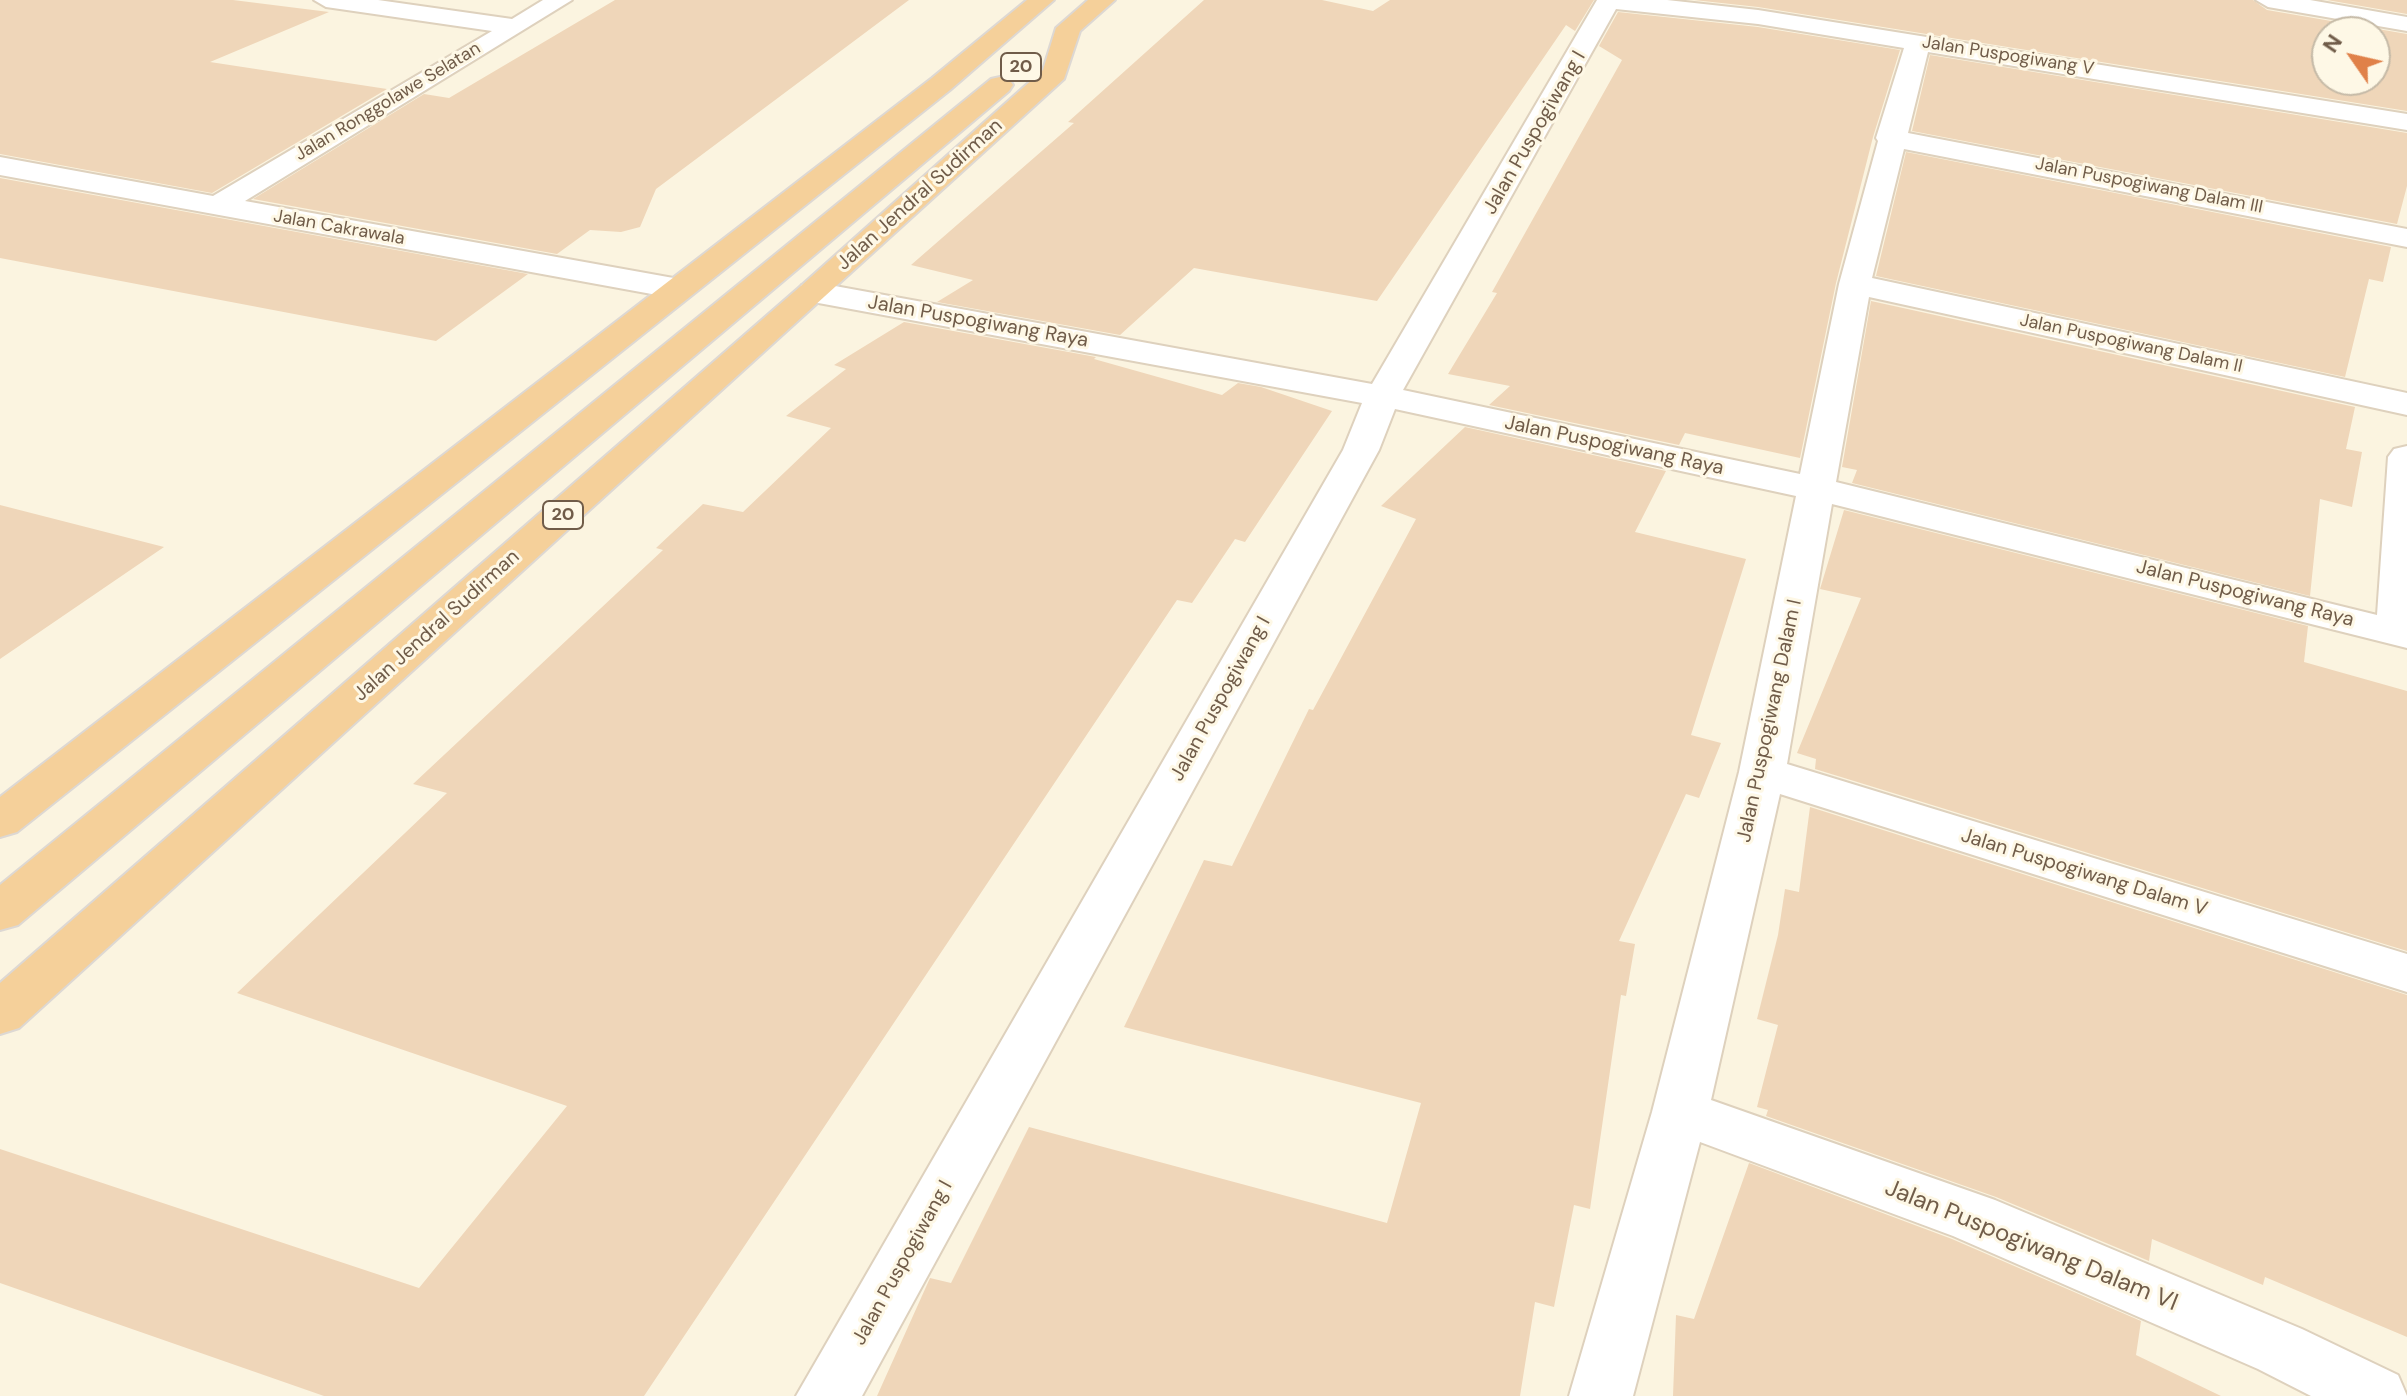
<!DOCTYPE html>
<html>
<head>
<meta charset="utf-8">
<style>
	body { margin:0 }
	#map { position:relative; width:2407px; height:1396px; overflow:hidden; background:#fbf4e0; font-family:"DM Sans",sans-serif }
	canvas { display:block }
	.north { position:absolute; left:2311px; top:16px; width:80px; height:80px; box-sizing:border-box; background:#fef8e6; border:2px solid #c5baa7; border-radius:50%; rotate:304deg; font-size:22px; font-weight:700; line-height:32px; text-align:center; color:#705c49 }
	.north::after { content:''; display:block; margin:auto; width:28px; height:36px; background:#e08149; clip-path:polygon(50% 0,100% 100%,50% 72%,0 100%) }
</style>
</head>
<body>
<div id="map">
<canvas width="2407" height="1396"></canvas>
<div class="north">N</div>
</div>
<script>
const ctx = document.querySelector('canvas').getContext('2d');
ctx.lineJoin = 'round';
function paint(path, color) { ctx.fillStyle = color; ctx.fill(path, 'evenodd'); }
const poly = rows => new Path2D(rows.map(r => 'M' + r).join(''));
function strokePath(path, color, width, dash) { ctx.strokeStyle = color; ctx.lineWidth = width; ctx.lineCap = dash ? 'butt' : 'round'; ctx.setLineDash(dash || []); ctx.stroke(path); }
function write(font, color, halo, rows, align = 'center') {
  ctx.font = font + ' "DM Sans",sans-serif'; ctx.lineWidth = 6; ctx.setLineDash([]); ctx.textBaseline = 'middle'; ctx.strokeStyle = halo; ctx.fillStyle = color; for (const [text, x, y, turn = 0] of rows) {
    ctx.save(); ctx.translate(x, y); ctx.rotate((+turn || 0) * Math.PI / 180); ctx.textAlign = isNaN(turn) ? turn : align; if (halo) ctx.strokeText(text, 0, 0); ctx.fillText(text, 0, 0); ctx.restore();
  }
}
const building = poly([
	[0,0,233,0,329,12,210,62,387,89,212,193,0,154],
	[615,0,909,0,656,189,640,227,621,232,590,230,557,254,253,199,424,94,449,98],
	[1204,0,1322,0,1373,11,1390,0,1594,0,1575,31,1566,25,1377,301,1194,268,1120,335,937,302,973,280,911,265,1074,123,1068,122],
	[1694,0,2253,0,2267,10,2407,34,2407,111,1758,7],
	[2327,32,2375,32,2375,80,2327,80],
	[2327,0,2407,0,2407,14],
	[1618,12,1758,27,1900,50,1873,137,1836,283,1800,458,1685,433,1679,445,1489,405,1510,386,1448,374,1497,293,1492,292,1622,60,1599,46],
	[1930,55,2407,133,2407,186,2397,224,1912,131],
	[1906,152,2391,247,2383,282,2369,279,2345,377,1876,276],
	[0,178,528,274,436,341,0,258],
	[1871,301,2355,407,2346,449,2362,452,2352,507,2320,499,2310,596,1852,483,1857,470,1842,467],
	[904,322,1096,357,1094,359,1222,395,1238,383,1261,387,1332,411,1245,542,1235,539,1192,603,1177,600,644,1396,324,1396,0,1283,0,1149,419,1288,567,1106,237,993,447,793,413,784,663,550,656,548,703,504,743,512,831,428,786,416,846,369,834,365],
	[1465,427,1666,471,1635,532,1746,559,1691,735,1721,743,1699,798,1686,794,1619,941,1635,944,1626,996,1621,995,1590,1209,1574,1205,1554,1307,1535,1302,1520,1396,877,1396,930,1278,951,1283,1029,1127,1387,1223,1421,1103,1124,1027,1204,860,1232,866,1309,709,1313,710,1416,519,1381,506],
	[0,505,164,547,0,659],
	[1844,510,2308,626,2304,662,2407,691,2407,951,1815,769,1816,759,1797,753,1861,598,1820,589],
	[1810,807,2407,995,2407,1337,2265,1277,2263,1285,2152,1239,2149,1261,1996,1197,1766,1116,1768,1110,1757,1107,1778,1025,1757,1019,1778,935,1785,889,1799,892],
	[1749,1163,1952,1239,2141,1321,2136,1355,2221,1396,1673,1396,1676,1315,1694,1319]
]);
const minor = poly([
	[314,0,378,0,512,19,543,0,572,0,245,201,679,279,690,282,695,289,690,296,679,299,0,175,0,157,213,196,492,31,326,7,314,0],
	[1597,0,1667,0,1758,10,2407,114,2407,130,1928,52,1908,133,2407,229,2407,247,1904,149,1872,278,2407,393,2407,415,1869,297,1836,482,2377,615,2388,457,2394,449,2407,446,2407,648,1832,504,1787,764,2407,954,2407,992,1780,794,1711,1100,1995,1200,2302,1329,2398,1375,2407,1396,2311,1396,2258,1369,1953,1236,1700,1142,1633,1396,1569,1396,1652,1112,1739,772,1796,496,1395,409,1379,450,862,1396,796,1396,1343,450,1362,403,813,302,802,299,797,292,802,285,813,282,1372,384,1597,0],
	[1616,9,1758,24,1904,48,1876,138,1878,141,1839,284,1800,474,1403,390,1616,9],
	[2256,0,2310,0,2407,17,2407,31,2268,7,2256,0]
]);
const trunk = poly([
	[1027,0,1054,0,950,90,17,832,0,837,0,797,932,78,1027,0],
	[1088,0,1115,0,1080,31,1064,79,19,1028,0,1034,0,983,802,285,1043,70,1056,28,1088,0],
	[1000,77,1009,79,1013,85,1009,91,18,925,0,930,0,885,991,79,1000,77]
]);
const farStreetnames = [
	["Jalan Puspogiwang V",2008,56,9],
	["Jalan Ronggolawe Selatan",388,102,-31],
	["Jalan Puspogiwang Dalam III",2149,186,11],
	["Jalan Cakrawala",339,228,10],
	["Jalan Puspogiwang Dalam II",2131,344,12]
];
const shields = [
	[1021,67,40],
	[563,515,40]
];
const shieldNames = [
	["20",1021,67],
	["20",563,515]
];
const streetNames = [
	["Jalan Puspogiwang I",1535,133,-60],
	["Jalan Jendral Sudirman",920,195,-42],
	["Jalan Puspogiwang Raya",978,322,10],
	["Jalan Puspogiwang Raya",1614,446,12],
	["Jalan Puspogiwang Raya",2245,594,14],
	["Jalan Jendral Sudirman",437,626,-42],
	["Jalan Puspogiwang I",1221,699,-61],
	["Jalan Puspogiwang Dalam I",1770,721,-78],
	["Jalan Puspogiwang Dalam V",2084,873,17],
	["Jalan Puspogiwang I",903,1263,-61]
];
const nearStreetnames = [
	["Jalan Puspogiwang Dalam VI",2031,1246,22]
];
paint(building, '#efd6b9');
strokePath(minor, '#ded1bd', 4);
strokePath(trunk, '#ddd8d3', 4);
paint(minor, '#fff');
paint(trunk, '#f5d09a');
write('18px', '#705c49', '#fef8e6', farStreetnames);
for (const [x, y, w] of shields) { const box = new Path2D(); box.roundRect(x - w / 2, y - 14, w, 28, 6); ctx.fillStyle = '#fef8e6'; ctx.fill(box); strokePath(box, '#705c49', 2); }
write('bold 18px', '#705c49', null, shieldNames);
write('20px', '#705c49', '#fef8e6', streetNames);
write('24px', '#705c49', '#fef8e6', nearStreetnames);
</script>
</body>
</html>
